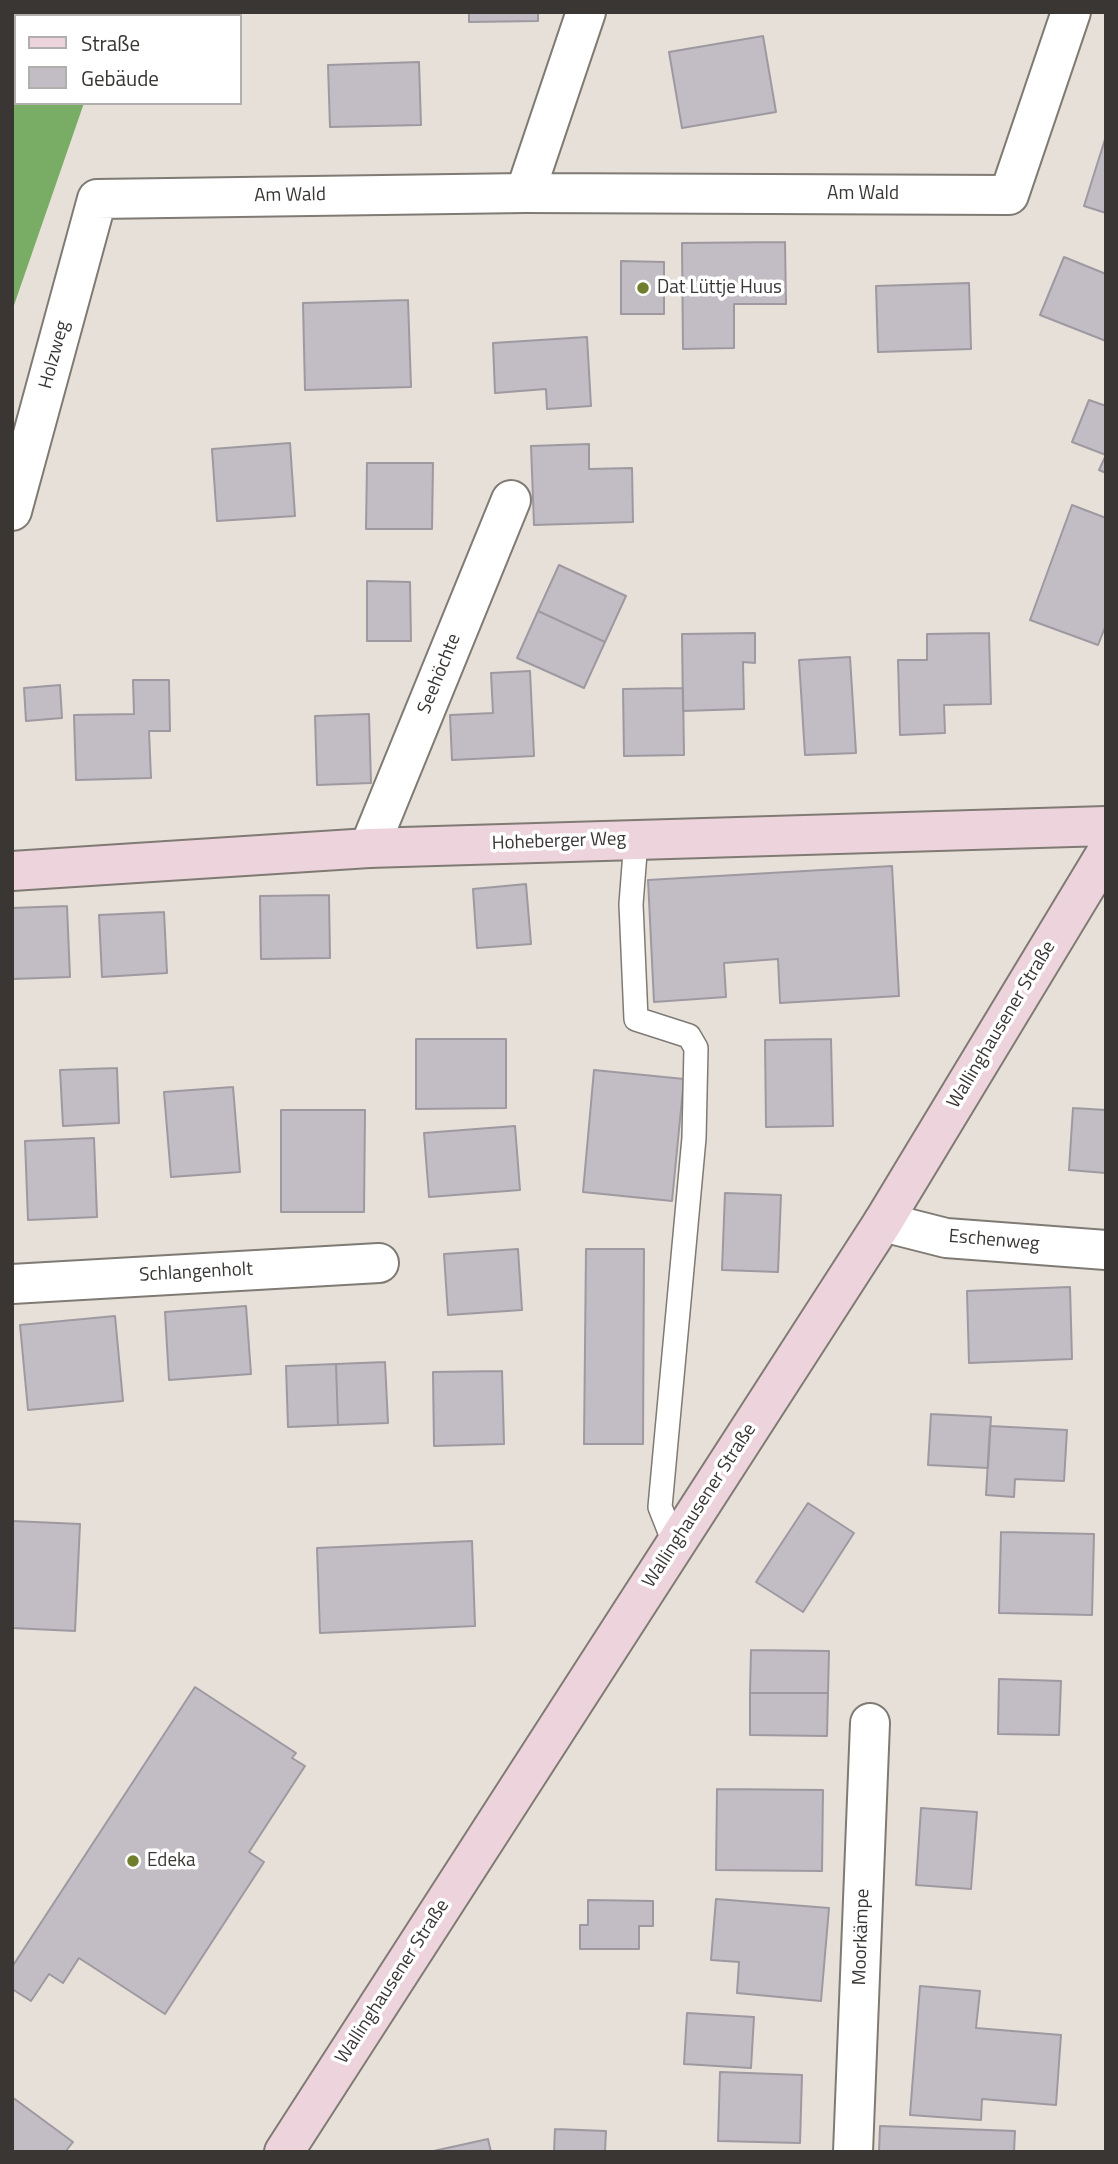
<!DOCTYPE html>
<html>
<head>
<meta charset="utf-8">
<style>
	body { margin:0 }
	#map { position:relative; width:1118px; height:2164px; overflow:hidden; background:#e6e0d9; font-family:"Titillium Web",sans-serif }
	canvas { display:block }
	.frame { position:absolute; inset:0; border:14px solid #393634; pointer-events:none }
	.legend { position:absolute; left:14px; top:14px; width:228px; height:91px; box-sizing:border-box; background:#fff; border:2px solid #b0afae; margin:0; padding:9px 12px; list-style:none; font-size:21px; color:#393634 }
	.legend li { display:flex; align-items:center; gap:14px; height:35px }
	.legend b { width:35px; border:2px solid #b0afae }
</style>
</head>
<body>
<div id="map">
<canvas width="1118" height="2164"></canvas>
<div class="frame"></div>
<ul class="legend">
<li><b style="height:9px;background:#edd3db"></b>Straße</li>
<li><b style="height:19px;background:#c2bdc4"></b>Gebäude</li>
</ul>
</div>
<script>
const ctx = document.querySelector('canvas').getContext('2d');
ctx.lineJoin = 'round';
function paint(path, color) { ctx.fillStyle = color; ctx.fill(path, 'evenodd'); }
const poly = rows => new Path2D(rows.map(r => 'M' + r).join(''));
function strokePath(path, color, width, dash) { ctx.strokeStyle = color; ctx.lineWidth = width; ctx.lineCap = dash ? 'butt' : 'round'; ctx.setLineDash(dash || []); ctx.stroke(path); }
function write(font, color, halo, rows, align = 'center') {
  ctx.font = font + ' "Titillium Web",sans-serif'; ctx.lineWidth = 7; ctx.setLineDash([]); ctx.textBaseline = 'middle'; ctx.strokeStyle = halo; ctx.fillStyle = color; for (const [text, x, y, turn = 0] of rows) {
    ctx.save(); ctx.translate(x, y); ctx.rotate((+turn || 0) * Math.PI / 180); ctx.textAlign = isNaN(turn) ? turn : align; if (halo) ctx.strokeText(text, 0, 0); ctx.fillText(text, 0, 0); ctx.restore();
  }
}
const forest = poly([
	[12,12,116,12,114,16,16,16,16,103,84,103,12,311]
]);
const building = poly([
	[469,12,538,12,538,21,469,22,469,12],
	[763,36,776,112,682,128,669,52,763,36],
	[419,62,421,125,330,127,328,65,419,62],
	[1106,136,1106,213,1084,206,1106,136],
	[785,242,786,304,734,304,734,348,683,349,682,243,785,242],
	[1064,257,1106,274,1106,341,1040,315,1064,257],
	[621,261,664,262,664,314,621,314,621,261],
	[969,283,971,349,878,352,876,286,969,283],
	[408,300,411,387,305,390,303,303,408,300],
	[587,337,591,406,547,409,546,389,495,393,493,343,587,337],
	[1089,400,1106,406,1106,473,1099,470,1106,455,1072,442,1089,400],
	[290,443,295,516,217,521,212,449,290,443],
	[589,444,589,469,632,468,633,522,534,525,531,446,589,444],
	[367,463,433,463,432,529,366,529,367,463],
	[1072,505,1106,518,1106,625,1098,645,1030,620,1072,505],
	[559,565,626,596,605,642,538,611,559,565],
	[367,581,410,582,411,641,367,641,367,581],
	[538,611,605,642,584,688,517,658,538,611],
	[755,633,755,663,743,662,744,709,683,711,682,634,755,633],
	[989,633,991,704,944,705,945,733,900,735,898,660,927,660,927,634,989,633],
	[850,657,856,753,805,755,799,660,850,657],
	[530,671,534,756,452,760,450,715,493,713,491,673,530,671],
	[133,680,169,680,170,731,149,731,151,778,76,780,74,715,134,714,133,680],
	[60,685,62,718,26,721,24,688,60,685],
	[683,688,684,755,624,756,623,689,683,688],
	[369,714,371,783,317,785,315,716,369,714],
	[892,866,899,996,780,1003,778,959,724,963,726,997,654,1002,648,880,892,866],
	[526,884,531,944,477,948,473,889,526,884],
	[329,895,330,958,261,959,260,896,329,895],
	[67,906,70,977,12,979,12,908,67,906],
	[164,912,167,973,102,977,99,915,164,912],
	[416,1039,506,1039,506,1108,416,1109,416,1039],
	[831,1039,833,1126,766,1127,765,1040,831,1039],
	[117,1068,119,1123,63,1126,60,1070,117,1068],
	[594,1070,684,1079,672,1201,583,1192,594,1070],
	[233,1087,240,1172,171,1177,164,1092,233,1087],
	[1073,1108,1106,1110,1106,1173,1069,1170,1073,1108],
	[281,1110,365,1110,364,1212,281,1212,281,1110],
	[515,1126,520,1190,429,1197,424,1133,515,1126],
	[94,1138,97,1217,28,1220,25,1141,94,1138],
	[725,1193,781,1195,778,1272,722,1270,725,1193],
	[518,1249,522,1310,448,1315,444,1254,518,1249],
	[586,1249,644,1249,643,1444,584,1444,586,1249],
	[1070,1287,1072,1359,969,1363,967,1291,1070,1287],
	[246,1306,251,1374,169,1380,165,1312,246,1306],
	[115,1316,123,1401,28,1410,20,1325,115,1316],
	[385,1362,388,1423,338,1425,336,1364,385,1362],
	[336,1364,338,1425,288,1427,286,1366,336,1364],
	[502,1371,504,1444,434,1446,433,1372,502,1371],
	[931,1414,991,1417,988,1468,928,1465,931,1414],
	[990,1426,1067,1430,1064,1481,1015,1479,1014,1497,986,1495,990,1426],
	[808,1503,854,1533,803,1612,756,1582,808,1503],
	[12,1521,80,1524,75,1631,12,1628,12,1521],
	[1001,1532,1094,1534,1092,1615,999,1613,1001,1532],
	[472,1541,475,1626,320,1633,317,1548,472,1541],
	[751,1650,829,1651,828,1693,750,1693,751,1650],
	[999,1679,1061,1681,1059,1735,998,1734,999,1679],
	[195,1687,296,1753,292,1758,305,1766,249,1852,264,1862,165,2014,79,1958,63,1983,49,1974,31,2001,12,1989,12,1967,195,1687],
	[750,1693,828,1693,827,1736,750,1735,750,1693],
	[717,1789,823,1790,822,1871,716,1870,717,1789],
	[921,1808,977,1812,971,1889,916,1885,921,1808],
	[716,1899,829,1908,821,2001,737,1993,739,1962,711,1960,716,1899],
	[588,1900,653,1901,653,1926,639,1926,639,1949,580,1949,580,1925,588,1925,588,1900],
	[920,1986,980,1991,976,2028,1061,2035,1056,2105,982,2099,981,2120,910,2115,920,1986],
	[687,2013,754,2017,751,2068,684,2064,687,2013],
	[720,2072,802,2075,800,2143,718,2141,720,2072],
	[12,2097,73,2142,65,2152,12,2152,12,2097],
	[880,2126,1015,2131,1014,2152,879,2152,880,2126],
	[555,2129,606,2131,605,2152,554,2152,555,2129],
	[488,2139,491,2152,429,2152,488,2139]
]);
const lane = poly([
	[636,840,631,904,636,1019,689,1036,696,1048,694,1138,660,1507,675,1545]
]);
const street = poly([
	[525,193,586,12],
	[12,511,97,199,525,193,1009,195,1071,12],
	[369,848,511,500],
	[883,1222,946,1238,1106,1250],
	[12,1284,379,1263],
	[853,2152,870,1723]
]);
const secondary = poly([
	[12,871,369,848,1106,826],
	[284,2152,883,1222,1106,853]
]);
const markers = [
	[643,288,7,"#6e7e2c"],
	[133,1861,7,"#6e7e2c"]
];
const streetNames = [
	["Am Wald",863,194],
	["Am Wald",290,196,-1],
	["Holzweg",55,355,-75],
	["Seehöchte",440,674,-68],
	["Hoheberger Weg",559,842,-2],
	["Wallinghausener Straße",1002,1025,-59],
	["Eschenweg",994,1241,5],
	["Schlangenholt",196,1273,-3],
	["Wallinghausener Straße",700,1506,-57],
	["Moorkämpe",862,1937,-88],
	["Wallinghausener Straße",393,1982,-57]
];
const poiNames = [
	["Dat Lüttje Huus",657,288],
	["Edeka",147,1861]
];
paint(forest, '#79ac64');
paint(building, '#c2bdc4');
strokePath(building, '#9e99a0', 2);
strokePath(lane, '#7f7a73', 26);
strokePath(street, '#7f7a73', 42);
strokePath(secondary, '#7f7a73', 42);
strokePath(lane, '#fff', 23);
strokePath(street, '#fff', 38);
strokePath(secondary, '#edd3db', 38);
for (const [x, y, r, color] of markers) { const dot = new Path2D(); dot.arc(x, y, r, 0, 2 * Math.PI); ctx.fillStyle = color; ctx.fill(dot); strokePath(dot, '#fff', 2.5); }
write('19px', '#393634', '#fff', streetNames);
write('19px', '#393634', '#fff', poiNames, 'left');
</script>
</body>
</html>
